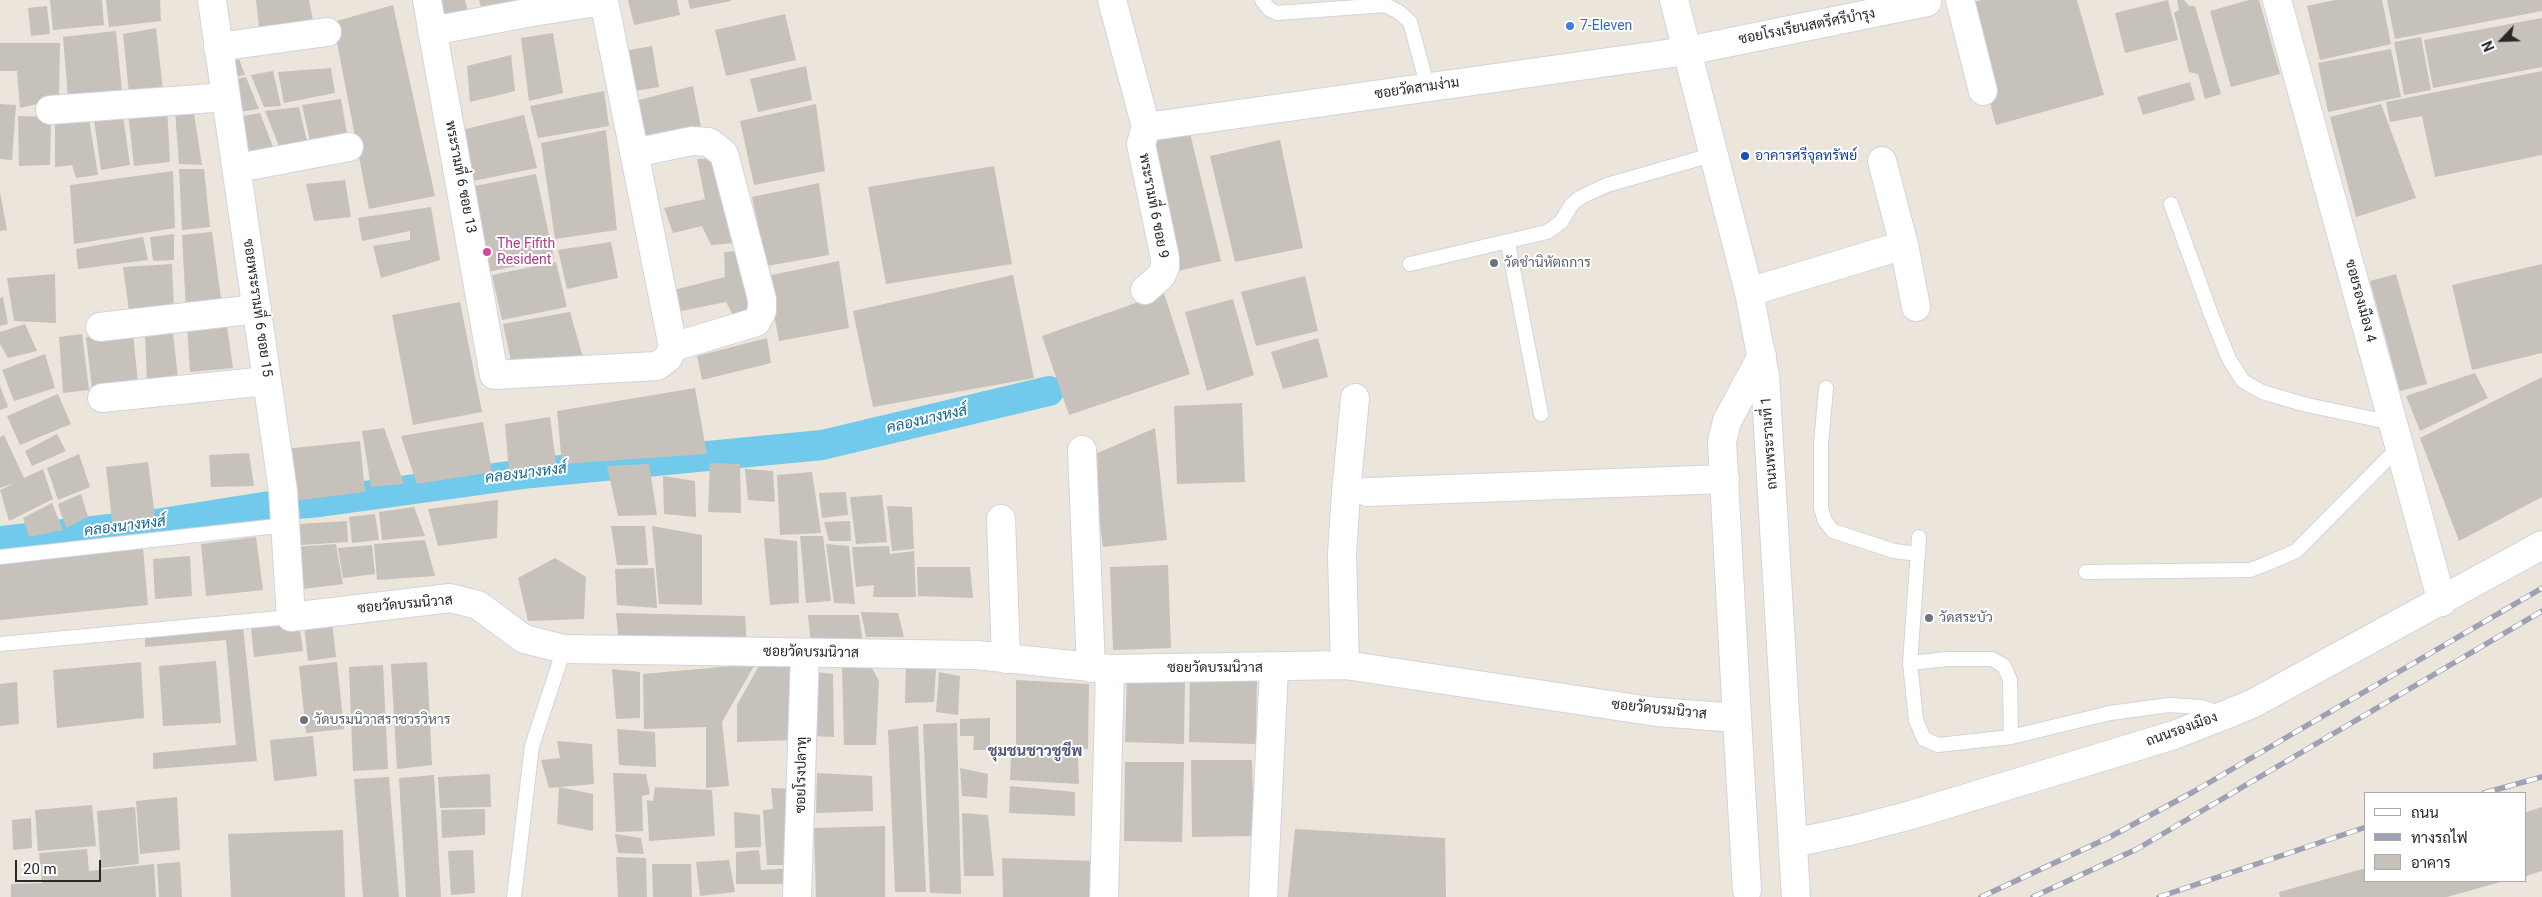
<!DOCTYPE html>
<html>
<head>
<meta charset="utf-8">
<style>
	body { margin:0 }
	#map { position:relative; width:2542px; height:897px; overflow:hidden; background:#ebe5db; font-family:Roboto,Sarabun,sans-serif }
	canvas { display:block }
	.legend { position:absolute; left:2364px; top:792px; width:162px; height:90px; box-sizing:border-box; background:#fff; border:1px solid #a9a9a9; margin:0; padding:6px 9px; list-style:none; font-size:15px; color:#292929 }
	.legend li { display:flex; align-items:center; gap:10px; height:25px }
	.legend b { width:25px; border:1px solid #a9a9a9 }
	.north { position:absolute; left:2477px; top:15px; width:50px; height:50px; -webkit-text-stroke:4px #fff; paint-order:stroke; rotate:246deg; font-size:14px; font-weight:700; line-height:20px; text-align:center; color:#292929 }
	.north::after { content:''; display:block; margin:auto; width:18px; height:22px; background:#292929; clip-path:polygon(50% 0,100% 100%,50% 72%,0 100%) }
	.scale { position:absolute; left:15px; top:860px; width:86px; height:22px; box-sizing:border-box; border:2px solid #292929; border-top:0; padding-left:6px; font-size:15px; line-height:18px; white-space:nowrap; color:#292929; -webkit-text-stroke:4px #fff; paint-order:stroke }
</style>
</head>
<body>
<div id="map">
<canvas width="2542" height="897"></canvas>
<ul class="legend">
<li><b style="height:6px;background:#fff"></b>ถนน</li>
<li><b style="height:6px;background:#9ea1b3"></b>ทางรถไฟ</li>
<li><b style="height:14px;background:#c7c1bb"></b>อาคาร</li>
</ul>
<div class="north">N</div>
<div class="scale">20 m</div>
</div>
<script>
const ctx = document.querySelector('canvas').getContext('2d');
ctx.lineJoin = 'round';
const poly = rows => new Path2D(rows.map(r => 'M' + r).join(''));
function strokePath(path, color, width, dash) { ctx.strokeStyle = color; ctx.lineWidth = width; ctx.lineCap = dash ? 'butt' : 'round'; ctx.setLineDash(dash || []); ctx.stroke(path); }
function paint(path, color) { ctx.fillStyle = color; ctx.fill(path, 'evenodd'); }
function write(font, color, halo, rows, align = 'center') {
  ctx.font = font + ' Roboto,Sarabun,sans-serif'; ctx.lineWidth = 4; ctx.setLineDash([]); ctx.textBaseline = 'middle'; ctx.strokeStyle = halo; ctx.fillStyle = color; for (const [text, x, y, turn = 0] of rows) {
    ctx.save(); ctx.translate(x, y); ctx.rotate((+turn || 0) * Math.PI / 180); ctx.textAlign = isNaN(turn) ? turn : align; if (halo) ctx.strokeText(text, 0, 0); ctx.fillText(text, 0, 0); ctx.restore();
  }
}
const canal = poly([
	[0,541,156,524,263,507,320,502,531,473,822,445,1049,391]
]);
const building = poly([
	[50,0,102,0,104,25,53,30],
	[106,0,160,0,161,21,109,27],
	[256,0,309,0,313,21,259,28],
	[438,0,465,0,468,12,441,17],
	[479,0,537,0,482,10],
	[628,0,677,0,680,15,634,25],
	[688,0,731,0,731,1,690,9],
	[1981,0,2077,0,2104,95,1996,125,1963,5],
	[2168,0,2178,40,2125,53,2115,13],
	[2177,0,2184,0,2189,6,2195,6,2221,94,2205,99,2198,74,2189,72,2174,13,2179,10],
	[2249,0,2259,0,2280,74,2231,87,2210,11],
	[2335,0,2382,0,2391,44,2320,60,2307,6],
	[2387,0,2542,0,2542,11,2395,39],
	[393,5,435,196,369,209,333,22],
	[47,6,50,34,31,36,28,8],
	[785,14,796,60,726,76,715,30],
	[2542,18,2542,67,2433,88,2424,40],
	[156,28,163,90,129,93,123,34],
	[116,31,122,91,68,97,63,37],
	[553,33,563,93,529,101,521,38],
	[2421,37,2431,90,2404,95,2394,42],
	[0,43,60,43,59,99,20,108,17,71,0,71],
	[652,46,659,87,634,91,624,51],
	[2391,49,2401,97,2328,112,2318,63],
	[511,55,515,91,470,102,467,66],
	[239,59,245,75,227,78,224,63],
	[806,66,812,100,758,112,750,79],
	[331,68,335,93,284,103,278,72],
	[273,71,281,106,264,107,251,75],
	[2542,71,2542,155,2435,177,2422,116,2390,122,2386,102],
	[246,77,259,109,232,113,228,81],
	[2190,82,2195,100,2143,115,2137,97],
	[693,86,701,127,644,136,635,101],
	[604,91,609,126,538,138,530,106],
	[341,99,348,139,311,145,302,105],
	[0,104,16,105,12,160,0,159],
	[816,104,825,171,754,185,740,121],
	[2381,104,2416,198,2356,217,2330,117],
	[193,107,202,165,179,164,175,110],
	[299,107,308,146,281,151,265,111],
	[167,108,170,162,134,166,128,113],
	[260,113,275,152,238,158,233,118],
	[123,115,130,165,101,170,94,120],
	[524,115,537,168,473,181,461,130],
	[18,116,51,117,50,165,19,166],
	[89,119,98,175,76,178,72,165,55,167,55,120],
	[1189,129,1221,261,1178,271,1146,138],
	[606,130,617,230,555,239,541,143],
	[1280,140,1303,248,1235,262,1210,156],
	[718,158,736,243,711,245,702,226,673,233,664,208,705,199,697,159],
	[994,166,1012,264,886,284,868,187],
	[179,169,204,169,210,227,182,230],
	[173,171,175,228,74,244,70,185],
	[536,174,554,258,488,272,470,187],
	[345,180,351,217,314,221,306,184],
	[819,183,829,255,767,266,752,197],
	[0,192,7,230,0,231],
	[431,207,440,260,381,278,373,246,410,240,410,231,362,241,358,218],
	[212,232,222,306,186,310,182,235],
	[174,234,174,260,153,261,150,237],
	[143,237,148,260,78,269,76,249],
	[611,242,618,278,567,289,558,250],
	[739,251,752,314,735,319,726,302,671,313,666,292,725,277,724,252],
	[839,261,849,328,779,341,767,276],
	[556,262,567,307,502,320,492,275],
	[172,264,174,310,129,311,123,267],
	[2542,264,2542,353,2472,370,2452,285],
	[55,274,56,323,14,321,7,278],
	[2396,274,2427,384,2400,391,2370,281],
	[1013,275,1034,378,873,407,853,311],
	[1305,276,1318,331,1256,346,1241,292],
	[1164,293,1190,374,1069,415,1042,336],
	[3,297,8,324,0,326,0,298],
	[1233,299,1254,375,1207,391,1185,312],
	[460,302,482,412,413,425,392,315],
	[570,312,585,365,513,370,503,324],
	[226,319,233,368,190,372,187,326],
	[25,324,37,351,8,358,0,344,0,332],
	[145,332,173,332,178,379,147,383],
	[133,333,138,384,92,388,86,337],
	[82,334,89,390,63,393,59,337],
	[767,338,771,363,702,380,697,356],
	[1318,338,1328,377,1283,389,1271,352],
	[45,354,55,388,14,401,2,370],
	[2475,373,2488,398,2420,431,2406,396],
	[2542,377,2542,497,2459,541,2420,438],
	[0,386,8,407,0,410],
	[695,388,707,454,562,464,557,411],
	[58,394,71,424,20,445,7,416],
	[1242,403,1245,482,1177,484,1174,406],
	[550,417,556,463,509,472,505,424],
	[483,422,492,472,417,484,401,436],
	[384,428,404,484,371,487,362,431],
	[1155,428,1167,540,1103,547,1091,456],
	[57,434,66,451,32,466,25,451],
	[4,435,24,478,43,469,53,499,9,521,0,490,17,482,0,488,0,437],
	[360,441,365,492,294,501,285,449],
	[249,453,254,486,211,487,209,455],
	[79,454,90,487,58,500,47,468],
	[148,462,156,524,113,529,106,467],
	[710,463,740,464,741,513,708,512],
	[649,464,657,515,618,516,607,466],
	[745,469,773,471,775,502,748,500],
	[812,472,821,533,780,535,777,475],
	[663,476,695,481,696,517,664,514],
	[846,492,848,515,822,518,819,493],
	[81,494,88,517,66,528,58,504],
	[882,495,887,542,856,544,850,497],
	[498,500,497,538,438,546,428,509],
	[52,503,63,530,29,537,23,518],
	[887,506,912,507,914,549,892,551],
	[414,507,425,536,382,540,379,512],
	[375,514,379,540,352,543,349,517],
	[347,521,348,542,301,545,299,524],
	[850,521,851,541,829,541,824,522],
	[611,526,645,526,648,565,617,565],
	[652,526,702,535,702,605,659,604],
	[800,536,823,536,831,601,806,603],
	[256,537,263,590,206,596,201,544],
	[764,538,797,541,799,603,770,605],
	[425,540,435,576,377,580,374,544],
	[336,544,343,584,296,590,293,547],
	[826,544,849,546,855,604,834,603],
	[372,545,375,574,343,578,338,548],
	[889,546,890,554,914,551,916,597,873,597,874,585,856,587,852,547],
	[143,548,148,605,0,620,0,563],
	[190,556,192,596,155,599,153,559],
	[555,558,586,577,584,619,528,621,518,578],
	[1168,565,1171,648,1113,650,1110,567],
	[917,567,970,567,973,598,918,596],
	[654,568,657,608,617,605,615,569],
	[861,612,898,613,904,637,866,637],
	[616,613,745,616,747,646,619,644],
	[808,615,859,615,863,644,811,644],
	[299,622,303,651,254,657,251,628],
	[332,622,336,657,308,661,304,625],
	[243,626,257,761,153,769,153,753,236,745,226,640,145,647,145,635],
	[216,661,221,723,163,726,159,666],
	[141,662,144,718,57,728,53,670],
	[337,662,344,729,306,733,299,666],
	[427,662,432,765,397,769,391,664],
	[797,663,795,740,737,742,737,705,760,664],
	[906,663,936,667,934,702,905,703],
	[755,664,722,722,729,786,706,788,706,727,644,729,643,674],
	[383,665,388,769,353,771,349,667],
	[842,665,871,666,879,681,876,745,844,745],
	[612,669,640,672,640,718,616,719],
	[809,671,833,674,834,737,812,736],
	[939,672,960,676,958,715,936,712],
	[1190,673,1257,674,1256,744,1189,742],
	[1127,675,1185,677,1184,744,1125,742],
	[1016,680,1089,684,1088,749,1016,745],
	[17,682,19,724,0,726,0,684],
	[990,718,990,750,973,750,974,736,960,736,960,719],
	[957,723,961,894,930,893,923,724],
	[918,726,926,892,895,892,888,730],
	[617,729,655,732,656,767,619,765],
	[313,736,317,776,274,781,270,740],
	[557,741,592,744,594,784,549,788,541,760,560,758],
	[1011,753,1078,757,1079,784,1010,780],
	[1191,760,1252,760,1254,836,1192,837],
	[1125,762,1184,762,1182,842,1124,841],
	[960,768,988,774,987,798,962,796],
	[613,773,646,774,650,794,642,796,643,831,616,832],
	[817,773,872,776,873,811,816,813],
	[490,774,491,807,440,808,438,777],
	[434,775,441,897,406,897,399,778],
	[389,777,399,897,363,897,354,779],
	[1010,786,1075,792,1075,816,1009,813],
	[559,787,593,794,593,831,557,824],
	[655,787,712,790,715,836,649,841,647,800,653,801],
	[771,788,795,789,795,865,767,865,763,810,773,809],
	[177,797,180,850,140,854,136,801],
	[92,805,96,846,38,851,35,810],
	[135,807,139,864,101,868,97,811],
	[2542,807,2542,871,2526,876,2526,812],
	[485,809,485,835,442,838,441,810],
	[734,812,760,815,761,847,735,848],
	[962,813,988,815,994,876,964,876],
	[31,818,32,848,13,850,12,820],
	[885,826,885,897,816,897,814,828],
	[1295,829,1445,838,1446,897,1288,897],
	[343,830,345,897,231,897,228,834],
	[615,834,641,838,644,854,618,853],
	[87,849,89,871,154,864,156,897,11,897,11,884,42,883,39,853],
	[473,850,475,893,451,895,448,851],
	[759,850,761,870,792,868,792,884,736,884,736,852],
	[616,857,646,858,647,897,618,897],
	[1002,858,1093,861,1093,897,1003,897],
	[729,860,735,892,700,896,696,862],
	[180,862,182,897,159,897,157,864],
	[652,864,691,864,692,897,653,897],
	[2366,868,2366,881,2504,881,2447,897,2280,897,2279,892]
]);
const service = poly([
	[1262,0,1269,9,1277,13,1385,5,1399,12,1410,22,1428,88],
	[2171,204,2212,317,2229,359,2243,381,2262,392,2307,405,2393,423],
	[1508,243,1541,414],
	[1410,264,1547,232,1561,222,1572,204,1581,197,1607,185,1715,154],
	[1826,388,1821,444,1821,508,1825,521,1833,531,1894,551,1918,554],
	[1919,537,1910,663,1916,720,1924,739,1938,745,2011,737],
	[0,557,286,525],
	[2086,572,2250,570,2266,564,2296,551,2399,447],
	[0,644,291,617],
	[1910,663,1948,659,1992,659,2004,666,2010,680,2011,737,2110,713,2169,705,2202,707,2222,714],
	[514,897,532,746,564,649]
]);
const minor = poly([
	[212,0,283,491,291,617,450,598,478,605,524,639,564,649,976,655,1110,669,1345,665,1657,712,1737,718,1722,442,1727,421,1762,356],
	[427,0,494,375,657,366,668,358,673,347,604,1,532,12,432,31],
	[1112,0,1146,127,1141,144,1165,258,1165,267,1161,276,1145,290],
	[1960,0,1983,91],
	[2277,0,2442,602],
	[218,47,327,32],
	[50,110,226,97],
	[1146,127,1687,51,1927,2],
	[634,153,692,141,709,142,724,154,762,299,762,311,756,322,673,347],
	[1882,161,1904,245,1916,307],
	[238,168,349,147],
	[1749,292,1904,245],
	[100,327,257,309],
	[102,398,267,381],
	[1082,450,1091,668],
	[1367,492,1725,479],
	[1001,519,1006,659],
	[1345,665,1342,554,1346,493,1355,398],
	[1737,718,1747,890],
	[797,897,805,653],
	[1104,897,1110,669],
	[1263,897,1274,668]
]);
const tertiary = poly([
	[1793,843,1854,830,1911,815,2174,735,2225,715,2252,704,2542,545]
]);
const secondary = poly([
	[1674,0,1749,292,1765,376,1796,897]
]);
const rail = poly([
	[2484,793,2542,777],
	[1981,897,2108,838,2193,792,2542,588],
	[2033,897,2137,849,2542,611],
	[2159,897,2366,827]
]);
const markers = [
	[1570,26,5,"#3f7fe0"],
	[1745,156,5,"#1a4fb4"],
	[487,252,5,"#d1479c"],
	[1494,263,5,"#6b7280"],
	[1929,618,5,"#6b7280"],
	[304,720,5,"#6b7280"]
];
const shopNames = [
	["7-Eleven",1580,26]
];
const streetNames = [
	["ซอยโรงเรียนสตรีศรีบำรุง",1807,27,-11],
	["ซอยวัดสามง่าม",1417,89,-8],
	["พระรามที่ 6 ซอย 13",460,177,79],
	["พระรามที่ 6 ซอย 9",1153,206,79],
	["ซอยรองเมือง 4",2360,301,75],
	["ซอยพระรามที่ 6 ซอย 15",257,308,82],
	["ถนนพระรามที่ 1",1770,443,-94],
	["ซอยวัดบรมนิวาส",405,605,-5],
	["ซอยวัดบรมนิวาส",811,653,1],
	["ซอยวัดบรมนิวาส",1215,668],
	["ซอยวัดบรมนิวาส",1659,710,6],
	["ถนนรองเมือง",2182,730,-20],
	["ซอยโรงปลาทู",802,775,-89]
];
const transitNames = [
	["อาคารศรีจุลทรัพย์",1755,156]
];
const hotelNames = [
	["The Fifith",497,244],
	["Resident",497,260]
];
const worshipNames = [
	["วัดชำนิหัตถการ",1504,263],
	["วัดสระบัว",1939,618],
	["วัดบรมนิวาสราชวรวิหาร",314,720]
];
const waterNames = [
	["คลองนางหงส์",927,420,-13],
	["คลองนางหงส์",526,474,-7],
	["คลองนางหงส์",125,527,-7]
];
const neighbourhoodNames = [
	["ชุมชนชาวชูชีพ",1035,752]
];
strokePath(canal, '#71c9eb', 30);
paint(building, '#c7c1bb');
strokePath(service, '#d1d4e2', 16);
strokePath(minor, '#d1d4e2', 30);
strokePath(tertiary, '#d1d4e2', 30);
strokePath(secondary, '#d1d4e2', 30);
strokePath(service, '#fff', 14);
strokePath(minor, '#fff', 28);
strokePath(tertiary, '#fff', 28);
strokePath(secondary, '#fff', 28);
strokePath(rail, '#9ea1b3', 5.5);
strokePath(rail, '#fff', 4, [11]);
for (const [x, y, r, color] of markers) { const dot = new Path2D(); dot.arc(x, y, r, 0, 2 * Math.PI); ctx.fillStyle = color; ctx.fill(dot); strokePath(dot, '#fff', 2); }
write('14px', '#366cbe', '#fff', shopNames, 'left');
write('14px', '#292929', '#fff', streetNames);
write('14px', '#164399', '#fff', transitNames, 'left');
write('14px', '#b23c85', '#fff', hotelNames, 'left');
write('14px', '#5b616d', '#fff', worshipNames, 'left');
write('italic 15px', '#116796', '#fff', waterNames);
write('bold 15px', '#4b5379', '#fff', neighbourhoodNames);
</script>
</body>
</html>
